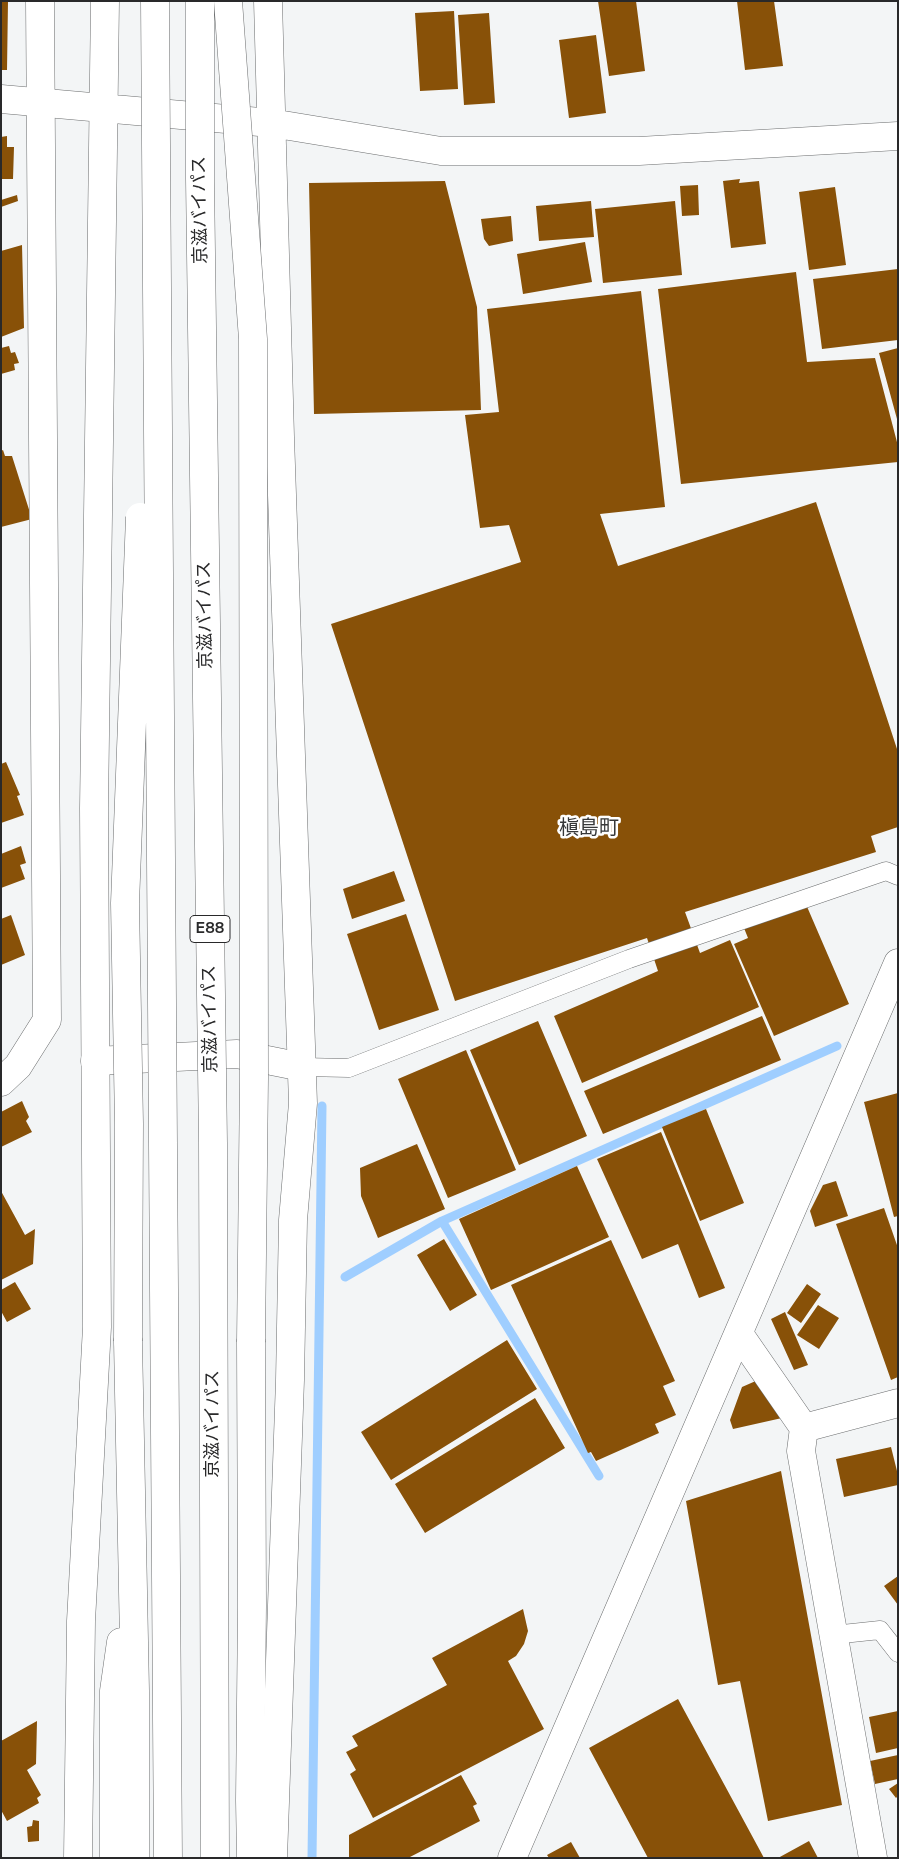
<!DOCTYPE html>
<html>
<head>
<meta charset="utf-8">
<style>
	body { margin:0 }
	#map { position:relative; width:899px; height:1859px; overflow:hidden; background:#f3f5f6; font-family:"Nunito Sans",sans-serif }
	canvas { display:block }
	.frame { position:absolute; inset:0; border:2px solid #29292a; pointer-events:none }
</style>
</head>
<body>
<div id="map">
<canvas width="899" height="1859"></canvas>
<div class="frame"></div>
</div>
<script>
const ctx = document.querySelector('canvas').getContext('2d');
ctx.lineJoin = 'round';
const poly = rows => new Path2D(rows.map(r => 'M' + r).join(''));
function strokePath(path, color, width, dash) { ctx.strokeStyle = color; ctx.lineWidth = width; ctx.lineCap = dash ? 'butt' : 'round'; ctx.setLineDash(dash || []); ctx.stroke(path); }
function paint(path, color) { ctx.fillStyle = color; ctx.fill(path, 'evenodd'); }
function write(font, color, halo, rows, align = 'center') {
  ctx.font = font + ' "Nunito Sans","Noto Sans JP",sans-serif'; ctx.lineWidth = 5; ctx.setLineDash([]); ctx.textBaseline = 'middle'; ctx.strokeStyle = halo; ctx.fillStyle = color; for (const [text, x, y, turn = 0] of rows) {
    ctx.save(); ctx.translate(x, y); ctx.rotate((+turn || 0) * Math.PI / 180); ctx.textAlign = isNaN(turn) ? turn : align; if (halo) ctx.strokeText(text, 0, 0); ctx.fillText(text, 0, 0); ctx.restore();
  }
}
const stream = poly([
	[442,1221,599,1476],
	[345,1277,442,1221,837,1046],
	[312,1858,322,1106]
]);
const building = poly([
	[1,1,8,1,7,70,1,70],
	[598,1,636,1,645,71,609,76],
	[737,1,774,1,783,66,745,70],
	[454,11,458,89,420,91,415,13],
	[489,13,495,103,464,105,458,15],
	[596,35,606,113,569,118,559,40],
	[7,136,7,147,14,147,13,179,1,179,1,137],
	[740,179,739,183,759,181,766,244,731,248,723,181],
	[445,181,477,307,481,410,314,414,309,183],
	[698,185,699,215,682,216,680,186],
	[835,187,846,265,809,270,799,192],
	[17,195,18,201,1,207,1,200],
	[591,201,594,237,539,241,536,206],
	[675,201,682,275,603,283,595,209],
	[511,216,513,241,489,246,484,239,481,219],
	[585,242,592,282,523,294,517,254],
	[22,245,24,328,1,337,1,251],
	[898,269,898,340,822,349,813,279],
	[796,272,807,362,875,358,898,446,898,462,681,484,658,289],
	[641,291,665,507,600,514,618,566,816,502,898,752,898,827,871,836,876,852,685,912,700,953,730,940,759,1007,582,1083,554,1016,658,971,647,938,455,1001,331,624,521,562,509,525,480,528,465,415,499,412,487,309],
	[9,346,11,353,15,352,19,363,14,364,15,370,1,374,1,348],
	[898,348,898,419,897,419,879,353],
	[3,450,5,456,12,456,32,519,1,527,1,451],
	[6,762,20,795,17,796,24,815,1,823,1,764],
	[21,846,26,863,20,865,25,879,1,888,1,854],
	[394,871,405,901,352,919,343,889],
	[805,902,849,1004,774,1036,734,944,748,938,744,928],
	[406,914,439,1010,379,1030,347,934],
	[11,915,25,955,1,965,1,919],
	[762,1016,781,1060,603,1134,584,1091],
	[538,1021,587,1136,519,1165,470,1050],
	[466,1050,516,1170,448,1198,398,1079],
	[898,1093,898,1216,894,1217,864,1102],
	[22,1101,29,1117,26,1121,32,1132,1,1147,1,1112],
	[706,1109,744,1203,700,1221,662,1127],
	[661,1132,725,1288,699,1298,678,1244,642,1259,597,1159],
	[417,1144,445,1209,378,1238,361,1196,360,1168],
	[577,1166,609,1237,491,1290,459,1219],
	[836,1181,848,1216,815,1227,810,1211,823,1185],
	[1,1191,25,1235,35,1229,33,1264,1,1280],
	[884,1208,898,1248,898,1377,891,1380,836,1224],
	[444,1239,477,1295,450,1311,417,1255],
	[611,1240,675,1381,663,1386,676,1415,655,1424,659,1433,596,1461,591,1452,588,1453,511,1285],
	[15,1282,31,1309,7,1322,1,1311,1,1290],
	[807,1284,821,1294,801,1323,787,1313],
	[818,1305,839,1318,819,1349,797,1335],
	[785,1312,808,1365,794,1370,771,1319],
	[507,1340,537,1389,391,1480,361,1432],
	[758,1380,782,1418,733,1429,730,1420,742,1387],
	[535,1398,565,1448,425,1533,395,1484],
	[891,1447,898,1475,898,1485,844,1497,836,1459],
	[781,1471,842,1805,768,1821,740,1681,718,1685,686,1501],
	[898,1576,898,1605,884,1586],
	[523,1609,528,1631,524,1644,516,1656,508,1661,544,1729,373,1818,350,1774,356,1770,346,1752,358,1746,352,1736,447,1685,432,1658],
	[678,1699,764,1858,648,1858,589,1748],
	[898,1711,898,1748,876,1753,869,1717],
	[37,1721,36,1764,27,1770,41,1795,37,1798,39,1803,7,1821,1,1810,1,1741],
	[898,1755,898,1779,875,1784,870,1761],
	[461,1775,477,1804,473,1806,480,1821,408,1858,349,1858,349,1835],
	[898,1783,898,1796,896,1798,889,1789],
	[33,1820,39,1821,39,1841,28,1842,27,1827,32,1826],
	[809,1841,818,1858,778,1858],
	[571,1842,580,1858,549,1858,547,1855]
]);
const lane = poly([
	[302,1067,349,1068,629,959,886,871,898,876],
	[833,1635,880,1630,898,1653]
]);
const street = poly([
	[95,1061,237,1054,302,1067],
	[1,1082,18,1066,47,1020,40,1],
	[739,1334,804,1428,801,1451,873,1858],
	[804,1428,898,1403]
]);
const secondary = poly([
	[268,1,280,437,303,1103,293,1220,290,1380,273,1858],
	[1,99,271,123,441,151,639,151,898,136],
	[78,1858,81,1621,97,1327,94,808,105,1],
	[512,1858,898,963]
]);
const highway = poly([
	[128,1341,135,1691,135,1858],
	[251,1342,252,1606,250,1800,251,1858],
	[114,1858,114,1691,121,1642]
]);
const highwayBridge = poly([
	[155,1,168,1858],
	[200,1,200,179,213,1142,215,1858],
	[228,1,253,339,254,1078,251,1342],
	[128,1341,129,1124,125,903,140,517]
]);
const shields = [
	[210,929,40]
];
const shieldNames = [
	["E88",210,929]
];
const streetNames = [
	["京滋バイパス",201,210,-91],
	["京滋バイパス",206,615,-91],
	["京滋バイパス",211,1019,-91],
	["京滋バイパス",214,1424,-90]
];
const quarterNames = [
	["槇島町",589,829]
];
strokePath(stream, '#9fceff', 9);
paint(building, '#885108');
strokePath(lane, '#6b6d6e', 19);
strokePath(street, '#6b6d6e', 29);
strokePath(secondary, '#6b6d6e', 29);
strokePath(highway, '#6b6d6e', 29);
strokePath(lane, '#fff', 18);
strokePath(street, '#fff', 28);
strokePath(secondary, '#fff', 28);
strokePath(highway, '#fff', 28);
strokePath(highwayBridge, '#6b6d6e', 29, []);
strokePath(highwayBridge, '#fff', 28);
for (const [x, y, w] of shields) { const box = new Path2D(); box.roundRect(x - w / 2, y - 13.5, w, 27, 4); ctx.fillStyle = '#fff'; ctx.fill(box); strokePath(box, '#29292a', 1); }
write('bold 16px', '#29292a', null, shieldNames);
write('18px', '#29292a', '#fff', streetNames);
write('20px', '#373839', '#fff', quarterNames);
</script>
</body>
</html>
